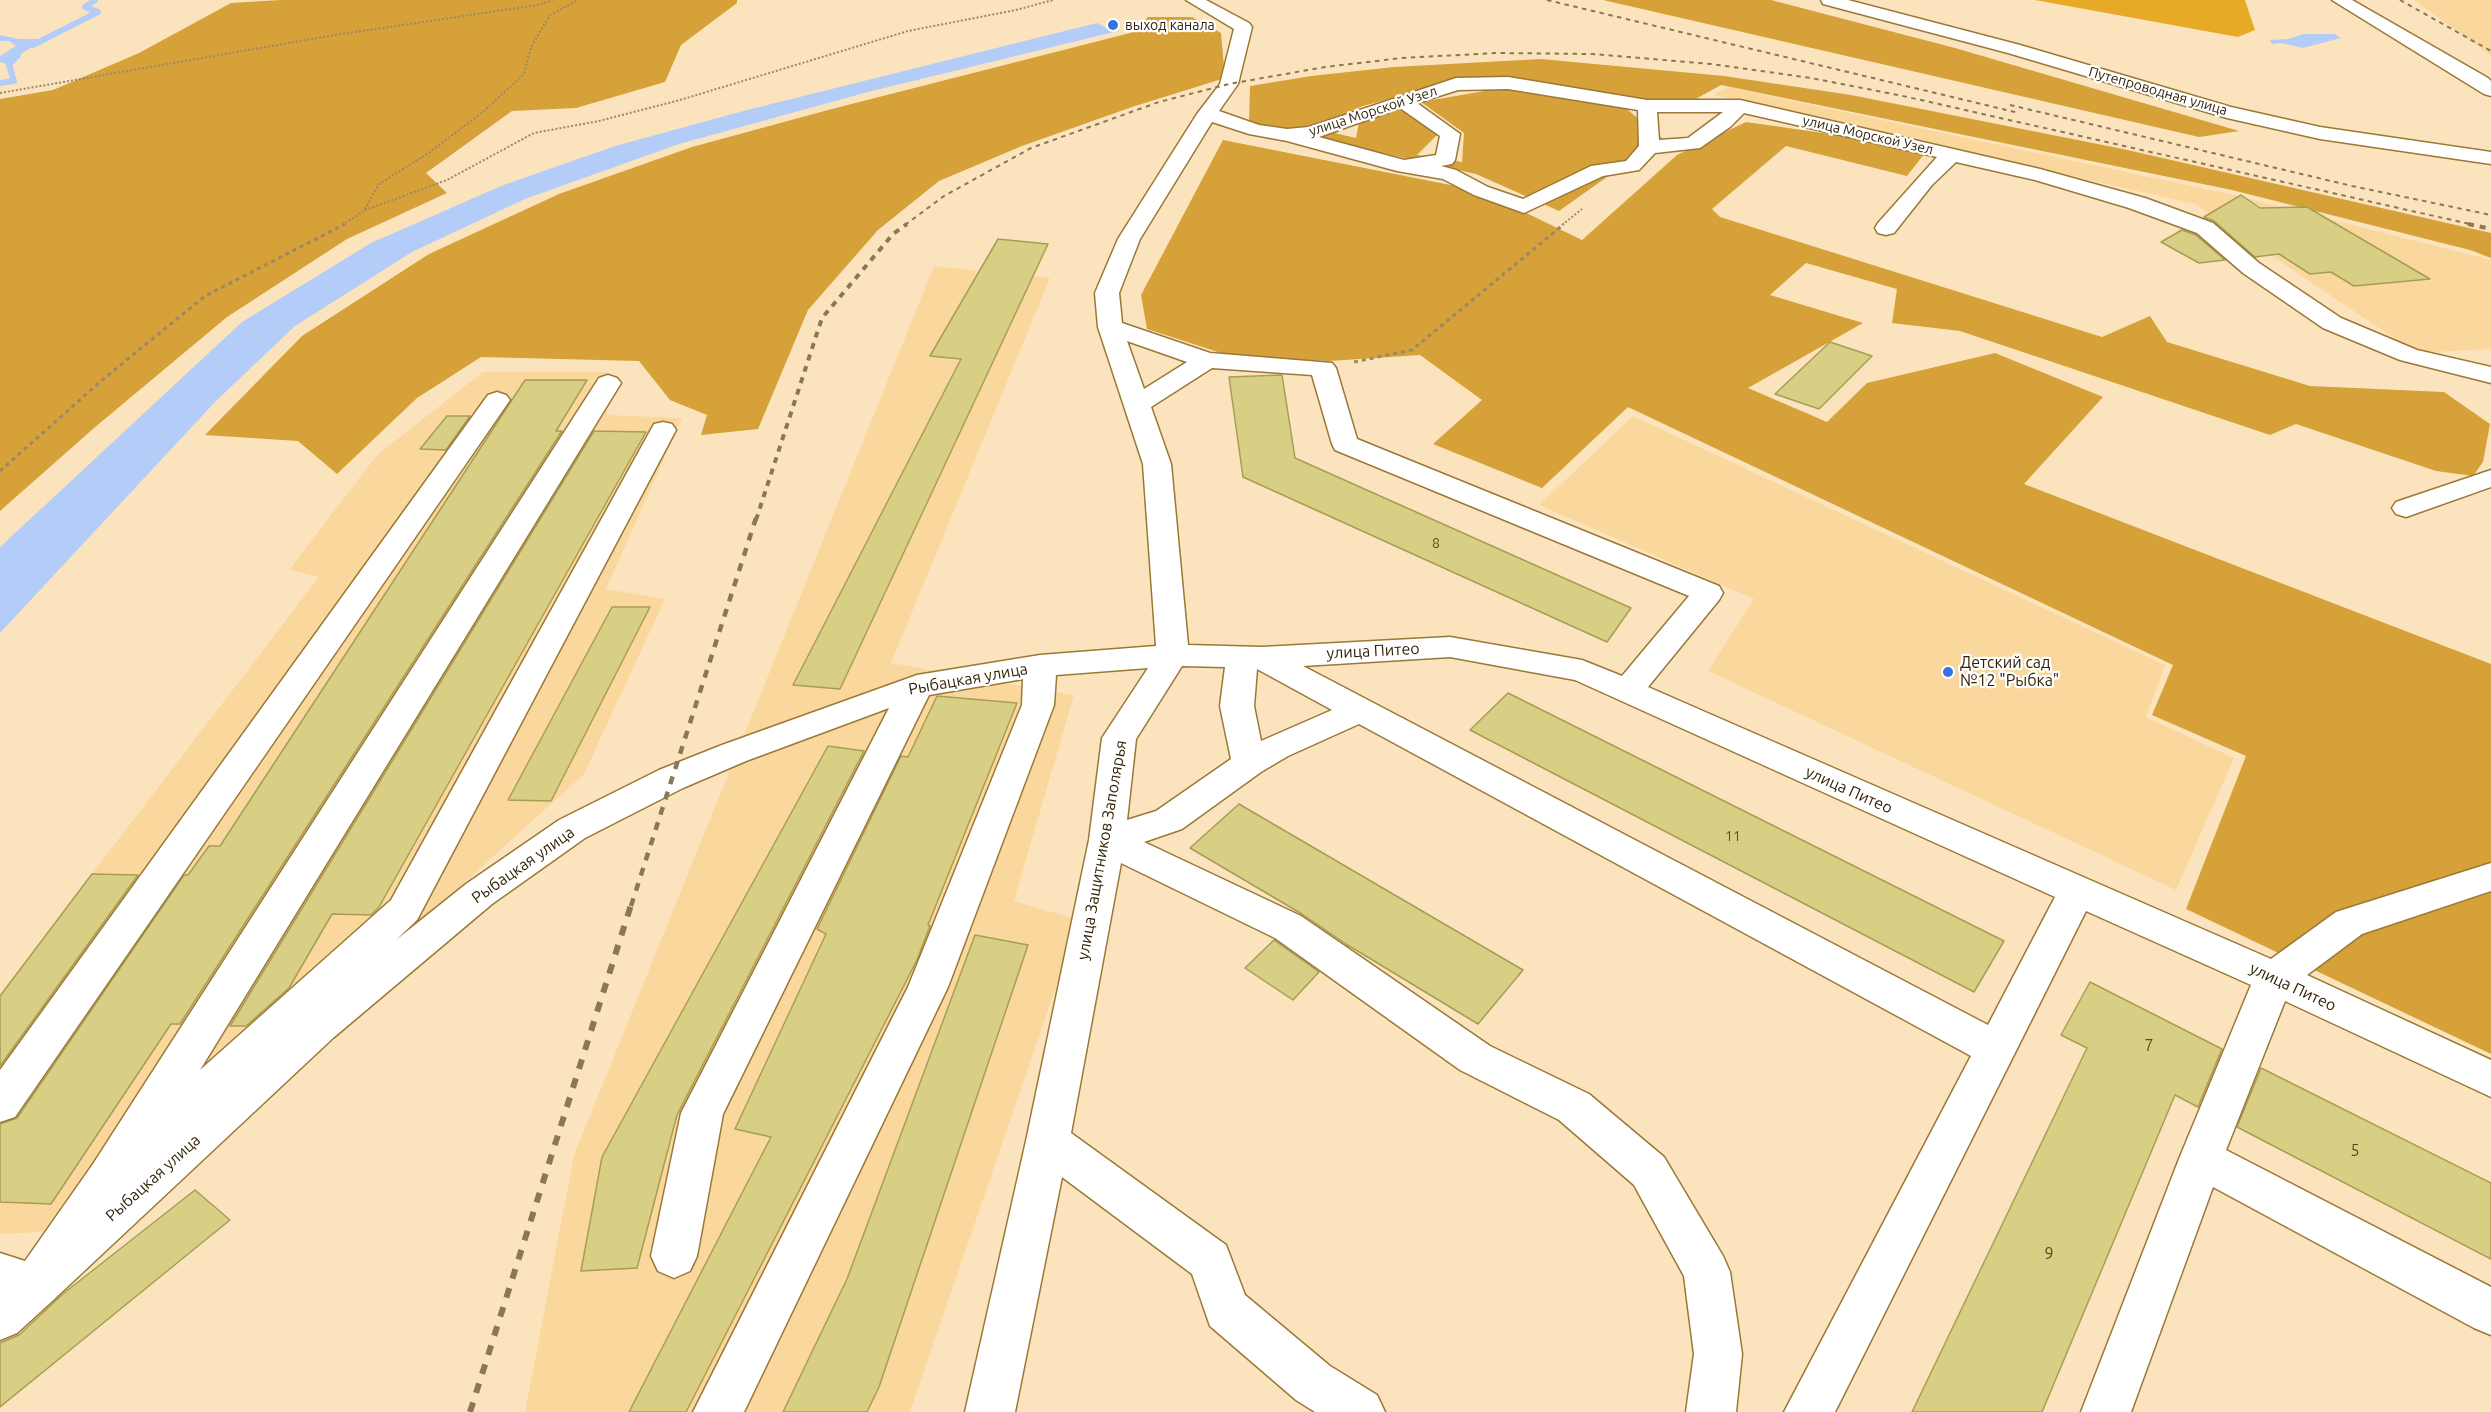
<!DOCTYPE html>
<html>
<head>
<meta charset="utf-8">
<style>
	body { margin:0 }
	canvas { display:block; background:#fbe4bd }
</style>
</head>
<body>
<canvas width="2491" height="1412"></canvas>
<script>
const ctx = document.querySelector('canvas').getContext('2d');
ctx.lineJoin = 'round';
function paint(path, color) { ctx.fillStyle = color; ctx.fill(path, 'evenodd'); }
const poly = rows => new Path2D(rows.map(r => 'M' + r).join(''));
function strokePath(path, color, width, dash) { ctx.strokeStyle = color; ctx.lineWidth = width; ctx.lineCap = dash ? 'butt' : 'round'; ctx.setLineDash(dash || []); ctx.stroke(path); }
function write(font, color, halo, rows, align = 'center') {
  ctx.font = font + ' Ubuntu,sans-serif'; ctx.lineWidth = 4.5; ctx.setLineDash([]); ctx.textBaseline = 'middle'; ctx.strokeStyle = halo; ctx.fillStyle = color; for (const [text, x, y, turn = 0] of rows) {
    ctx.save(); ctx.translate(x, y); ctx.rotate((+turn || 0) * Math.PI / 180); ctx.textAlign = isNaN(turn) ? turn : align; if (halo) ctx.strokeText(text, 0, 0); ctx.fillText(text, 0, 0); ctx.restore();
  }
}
const built = poly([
	[2414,0,2491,0,2491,56],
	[1727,87,2234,195,2491,260,2491,349,2416,353,2195,204,1714,95],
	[934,266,1050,278,891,663,1074,695,1014,901,1079,920,910,1412,525,1412,574,1155],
	[483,372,609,372,607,415,682,418,606,589,665,599,584,774,82,1230,0,1234,0,994,319,577,289,570,377,455],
	[1633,416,2165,665,2146,717,2234,758,2176,890,1708,671,1754,599,1539,505]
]);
const green = poly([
	[2035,0,2245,0,2255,30,2238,37]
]);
const forest = poly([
	[281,0,737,0,737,3,681,45,665,82,576,108,512,111,426,173,447,193,347,239,227,317,94,428,0,511,0,99,53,90,139,53,231,3],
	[1603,0,1771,0,1955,48,2239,131,2199,137],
	[1148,17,1192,17,1221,33,1225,78,1132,107,1022,146,939,181,878,230,808,310,758,429,701,435,707,415,670,400,639,361,481,357,417,398,337,474,298,441,205,435,302,336,429,254,559,194,692,147,828,110,1134,32],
	[1541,59,1724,76,1851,95,2123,149,2491,233,2491,258,2470,250,2232,190,1721,85,1692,101,1661,102,1452,82,1363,106,1313,128,1356,138,1359,122,1402,109,1438,134,1417,155,1462,162,1464,133,1421,102,1502,88,1623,106,1662,138,1559,211,1476,174,1249,123,1250,86,1311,76,1394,67],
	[1746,122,1929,148,1907,176,1786,146,1712,209,1720,217,2102,337,2150,316,2167,342,2310,386,2444,392,2490,424,2483,462,2473,476,2436,471,2296,424,2270,435,1960,331,1892,323,1897,289,1806,263,1770,295,1863,323,1748,388,1827,422,1867,383,1995,353,2103,397,2024,484,2491,664,2491,1054,2186,909,2246,756,2152,715,2173,665,1628,407,1542,488,1433,444,1482,400,1420,355,1329,361,1230,356,1147,329,1141,295,1223,140,1481,191,1582,240,1677,155]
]);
const water = poly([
	[1097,23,1114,32,868,92,679,144,525,199,412,252,295,326,215,402,0,633,0,547,242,322,371,243,501,186,615,146,747,110],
	[2304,34,2335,34,2341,38,2303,48,2281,43,2272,44,2270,40,2288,39],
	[0,35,19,39,46,39,17,56,9,65,0,62,0,56,16,46,9,41,0,41]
]);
const stream = poly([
	[33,45,98,12,85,7,95,0],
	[0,83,14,81,9,65,18,55]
]);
const building = poly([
	[2241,195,2260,208,2307,207,2430,279,2354,286,2331,272,2310,274,2279,254,2255,257,2214,221,2204,217,2241,195],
	[2182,230,2196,235,2225,260,2199,263,2161,242,2182,230],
	[998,239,1048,244,840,689,793,685,961,359,930,356,998,239],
	[1830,342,1872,356,1819,409,1775,394,1830,342],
	[1282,375,1295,458,1631,608,1607,642,1243,477,1229,377,1282,375],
	[525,380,587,380,556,431,562,431,180,1024,171,1024,51,1204,0,1202,0,1124,17,1118,184,875,188,875,209,846,220,846,525,380],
	[447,416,470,416,446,450,420,449,447,416],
	[594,431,646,432,379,907,371,915,332,914,289,988,246,1026,230,1026,594,431],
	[612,607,650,607,551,801,508,800,612,607],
	[1508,693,2004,941,1974,992,1470,730,1508,693],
	[937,696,1017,703,928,925,930,926,917,960,686,1412,629,1412,771,1137,735,1129,826,934,817,929,901,756,908,757,937,696],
	[828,746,864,751,677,1115,637,1268,581,1271,602,1157,828,746],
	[1239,804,1523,970,1478,1024,1346,944,1302,914,1190,848,1239,804],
	[92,874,138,875,0,1066,0,996,92,874],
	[975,935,1028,945,879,1387,867,1412,783,1412,847,1279,975,935],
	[1274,940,1319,972,1293,1000,1245,968,1274,940],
	[2090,982,2222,1049,2198,1107,2175,1095,2042,1412,1912,1412,2087,1048,2061,1035,2090,982],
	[2261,1068,2491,1183,2491,1259,2237,1127,2261,1068],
	[195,1190,230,1220,0,1407,0,1343,19,1335,64,1293,195,1190]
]);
const pathFar1 = poly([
	[0,93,335,35,538,5,553,0],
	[365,210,447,180,534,133,599,121,680,100,908,31,1016,10,1053,0],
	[342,225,364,211,379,184,430,152,484,111,524,74,531,47,550,15,578,0],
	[1562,225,1582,209]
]);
const path = poly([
	[1354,362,1412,350,1564,224],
	[0,471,101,381,205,296,345,224]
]);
const minor = poly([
	[1186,0,1206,0,1249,23,1252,27,1238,84,1219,111,1259,125,1287,129,1309,127,1456,78,1508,77,1647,100,1740,100,2040,169,2145,198,2213,223,2259,263,2341,318,2417,350,2491,367,2491,383,2400,360,2323,328,2243,273,2197,233,2129,208,2035,180,1956,162,1932,185,1894,233,1886,235,1878,233,1875,228,1878,223,1937,157,1744,113,1730,127,1700,148,1655,153,1639,170,1603,176,1524,213,1474,195,1443,179,1397,171,1287,141,1249,134,1212,122,1140,239,1119,293,1122,323,1210,353,1332,363,1336,368,1357,439,1719,586,1723,593,1719,600,1648,687,2271,959,2336,912,2491,863,2491,891,2362,934,2307,975,2491,1060,2491,1097,2285,1001,2226,1150,2491,1287,2491,1335,2474,1328,2213,1187,2131,1412,2081,1412,2179,1159,2251,985,2086,911,1835,1412,1784,1412,1971,1056,1359,724,1288,756,1261,772,1182,829,1144,842,1301,916,1490,1046,1589,1094,1664,1157,1723,1256,1730,1272,1742,1354,1736,1412,1686,1412,1694,1354,1684,1276,1634,1185,1559,1120,1460,1070,1275,938,1121,863,1071,1133,1226,1245,1245,1295,1330,1366,1377,1395,1385,1412,1315,1412,1296,1400,1210,1326,1192,1274,1062,1177,1015,1412,965,1412,1026,1141,1089,840,1102,738,1148,668,1056,675,1054,705,948,987,744,1412,693,1412,908,987,1022,705,1023,679,929,695,723,1114,697,1256,690,1271,674,1278,658,1271,651,1256,681,1113,889,708,746,761,683,788,585,838,492,904,333,1038,50,1303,17,1333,0,1340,0,1253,25,1261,93,1164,599,378,608,375,617,378,621,383,200,1070,391,900,654,424,663,422,672,424,676,430,417,920,396,940,466,884,559,820,659,770,722,745,917,675,1040,655,1156,646,1143,464,1098,327,1095,293,1118,239,1197,114,1220,84,1234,29,1186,0],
	[1508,89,1638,110,1639,146,1626,161,1591,166,1523,199,1488,187,1456,170,1441,166,1452,164,1455,160,1460,134,1417,103,1458,90,1508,89],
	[1400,108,1440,136,1436,155,1404,160,1319,137,1400,108],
	[1657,112,1723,112,1688,138,1659,140,1657,112],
	[1127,341,1187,362,1144,389,1127,341],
	[1212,368,1312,375,1332,444,1335,450,1689,596,1622,676,1582,660,1450,637,1262,647,1188,645,1171,464,1151,407,1212,368],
	[1450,657,1575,680,2055,897,1988,1025,1303,666,1450,657],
	[1182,666,1225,667,1220,706,1231,759,1156,811,1127,820,1136,739,1182,666],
	[1257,669,1332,710,1261,741,1254,706,1257,669],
	[2332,0,2352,0,2488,78,2491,81,2491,96,2484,94,2332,0],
	[497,392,506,395,510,400,15,1117,0,1122,0,1070,488,395,497,392],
	[2491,470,2491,487,2406,517,2396,514,2392,508,2396,502,2491,470]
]);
const major = poly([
	[1821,0,1848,0,2020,45,2231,107,2320,127,2491,152,2491,164,2320,139,2227,118,2008,53,1823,4,1821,0]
]);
const railFar3 = poly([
	[1547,0,2019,113],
	[2400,0,2491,51],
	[2010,105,2352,186,2491,215],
	[905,225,944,196,1031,148,1159,102,1229,84,1325,67,1402,58,1496,53,1593,54,1711,64,1811,78,1903,96,2474,225]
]);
const railFar2 = poly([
	[2468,224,2491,229],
	[756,520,822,318,893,234,907,224]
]);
const railFar1 = poly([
	[631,906,756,518]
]);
const rail = poly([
	[470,1412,631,905]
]);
const markers = [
	[1113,25,6,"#3573e1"],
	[1948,672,6,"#3573e1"]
];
const farPoinames = [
	["выход канала",1125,25]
];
const farStreetnames = [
	["Путепроводная улица",2158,91,16],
	["улица Морской Узел",1373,111,-18],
	["улица Морской Узел",1868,135,13]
];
const numberNames = [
	["8",1436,543],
	["11",1733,836]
];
const streetNames = [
	["улица Питео",1373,651,-3],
	["Рыбацкая улица",968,679,-10],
	["улица Питео",1849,790,24],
	["улица Защитников Заполярья",1102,850,-80],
	["Рыбацкая улица",523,865,-35],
	["улица Питео",2293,987,25],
	["Рыбацкая улица",153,1178,-42]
];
const poiNames = [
	["Детский сад",1960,663],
	["№12 \"Рыбка\"",1960,681]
];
const nearNumbernames = [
	["7",2149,1046],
	["5",2355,1151],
	["9",2049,1254]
];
paint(built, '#fad89d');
paint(green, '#e7aa27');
paint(forest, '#d5a138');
paint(water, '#b4cdf8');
strokePath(stream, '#b4cdf8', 6);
paint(building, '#d9cf84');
strokePath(building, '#a89d54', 1.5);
strokePath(minor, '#9b7835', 3);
strokePath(major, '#9b7835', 3);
strokePath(pathFar1, '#9b8866', 2, [2, 2]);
strokePath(path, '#9b8866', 3, [4, 4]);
paint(minor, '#fff');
paint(major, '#fff');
strokePath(railFar3, '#897756', 2, [4.5, 4.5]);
strokePath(railFar2, '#897756', 4, [6, 6]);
strokePath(railFar1, '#897756', 4.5, [8, 8]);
strokePath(rail, '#897756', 6, [10, 10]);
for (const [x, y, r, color] of markers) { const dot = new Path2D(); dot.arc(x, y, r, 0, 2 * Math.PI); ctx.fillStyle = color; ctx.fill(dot); strokePath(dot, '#fff', 2); }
write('14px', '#2e1f03', '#fff', farPoinames, 'left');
write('14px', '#2e1f03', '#fff', farStreetnames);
write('14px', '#594b23', null, numberNames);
write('16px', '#2e1f03', '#fff', streetNames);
write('16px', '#2e1f03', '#fff', poiNames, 'left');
write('16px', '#594b23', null, nearNumbernames);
</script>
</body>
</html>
